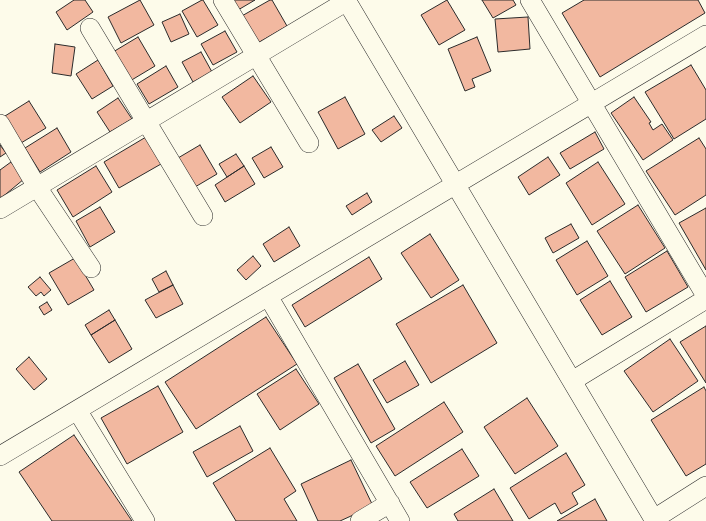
<!DOCTYPE html>
<html>
<head>
<meta charset="utf-8">
<style>
	body { margin:0 }
	canvas { display:block; background:#fdfbea }
</style>
</head>
<body>
<canvas width="706" height="521"></canvas>
<script>
const ctx = document.querySelector('canvas').getContext('2d');
ctx.lineJoin = 'round';
function paint(path, color) { ctx.fillStyle = color; ctx.fill(path, 'evenodd'); }
const poly = rows => new Path2D(rows.map(r => 'M' + r).join(''));
function strokePath(path, color, width, dash) { ctx.strokeStyle = color; ctx.lineWidth = width; ctx.lineCap = dash ? 'butt' : 'round'; ctx.setLineDash(dash || []); ctx.stroke(path); }
const building = poly([
	[74,0,85,0,93,12,67,30,56,12,74,0],
	[140,0,154,25,121,43,108,17,140,0],
	[202,0,203,0,218,25,197,37,182,11,202,0],
	[231,0,255,0,238,10,231,0],
	[270,0,272,0,287,26,256,44,240,17,270,0],
	[447,0,465,30,439,45,421,15,447,0],
	[482,0,513,0,516,5,493,18,482,0],
	[584,0,698,0,705,13,600,77,562,13,584,0],
	[180,14,189,34,171,42,162,22,180,14],
	[528,17,530,49,498,52,495,19,528,17],
	[225,31,237,52,213,65,201,44,225,31],
	[138,37,155,66,130,81,113,52,138,37],
	[477,37,491,71,472,79,475,87,465,91,448,49,477,37],
	[55,44,75,47,71,76,52,73,55,44],
	[201,52,212,72,193,82,182,62,201,52],
	[98,60,113,86,92,99,76,74,98,60],
	[691,65,706,90,706,119,674,139,645,92,691,65],
	[166,66,178,87,149,104,137,84,166,66],
	[253,76,271,102,240,123,222,97,253,76],
	[345,97,365,134,338,149,318,112,345,97],
	[634,97,651,122,649,123,653,130,662,124,673,140,643,160,611,113,634,97],
	[118,98,132,119,110,132,97,112,118,98],
	[29,101,46,128,21,143,5,116,29,101],
	[394,116,402,128,381,142,372,130,394,116],
	[57,128,71,152,40,172,25,148,57,128],
	[595,132,604,149,570,169,560,153,595,132],
	[146,137,161,164,119,188,104,162,146,137],
	[699,138,706,149,706,195,675,215,646,171,699,138],
	[0,145,6,153,0,157,0,145],
	[200,145,217,174,195,187,178,158,200,145],
	[271,147,283,167,264,178,252,158,271,147],
	[236,154,244,166,227,177,219,164,236,154],
	[548,157,560,175,529,195,518,177,548,157],
	[11,162,24,179,0,199,0,170,11,162],
	[598,162,625,204,592,225,566,183,598,162],
	[96,166,112,192,73,217,57,190,96,166],
	[244,166,255,184,225,202,215,185,244,166],
	[367,193,372,202,352,215,346,206,367,193],
	[638,205,665,248,625,274,597,231,638,205],
	[100,207,115,232,90,247,76,221,100,207],
	[706,208,706,270,679,223,706,208],
	[571,224,579,238,553,253,545,238,571,224],
	[289,227,300,246,274,262,263,244,289,227],
	[430,234,459,280,431,298,401,253,430,234],
	[587,241,608,276,577,295,556,260,587,241],
	[667,251,688,287,646,312,625,277,667,251],
	[253,256,261,266,246,280,237,270,253,256],
	[369,257,382,279,305,327,292,305,369,257],
	[75,258,94,290,68,305,49,273,75,258],
	[166,271,173,285,159,292,152,279,166,271],
	[40,277,51,290,44,296,41,292,36,296,28,287,40,277],
	[610,281,632,317,602,335,580,300,610,281],
	[173,285,183,304,156,318,145,300,173,285],
	[463,285,497,343,431,383,396,324,463,285],
	[47,302,52,310,44,315,39,307,47,302],
	[109,310,115,320,91,335,85,325,109,310],
	[266,317,297,364,196,429,165,382,266,317],
	[115,320,132,349,109,363,91,335,115,320],
	[706,326,706,383,680,342,706,326],
	[670,339,698,381,653,412,624,371,670,339],
	[29,357,47,379,34,390,16,369,29,357],
	[405,361,419,385,387,403,373,380,405,361],
	[358,364,395,429,371,443,334,378,358,364],
	[296,369,319,404,280,430,257,394,296,369],
	[158,386,183,432,127,464,101,418,158,386],
	[704,387,706,391,706,464,686,476,651,420,704,387],
	[527,398,558,446,515,474,484,427,527,398],
	[444,402,463,432,395,476,376,446,444,402],
	[240,426,253,451,207,477,193,452,240,426],
	[74,435,132,521,52,521,19,472,74,435],
	[270,448,296,491,284,499,297,521,236,521,213,483,270,448],
	[462,449,479,476,427,508,410,482,462,449],
	[566,453,585,485,572,493,578,504,561,514,555,503,529,519,510,488,566,453],
	[351,460,373,506,340,521,318,521,301,484,351,460],
	[494,489,513,521,458,521,454,514,494,489],
	[595,499,607,521,557,521,595,499]
]);
const minor = poly([
	[223,0,309,143],
	[346,0,655,521],
	[530,0,706,296],
	[90,28,203,216],
	[0,124,37,187,91,268],
	[0,209,347,1],
	[268,296,400,521],
	[572,381,706,299],
	[77,410,145,521],
	[0,456,706,35],
	[654,519,706,486],
	[360,521,390,503]
]);
paint(building, '#f2b8a0');
strokePath(building, '#2b2b2b', 1);
strokePath(minor, '#2b2b2b', 20);
strokePath(minor, '#fdfbea', 19);
</script>
</body>
</html>
